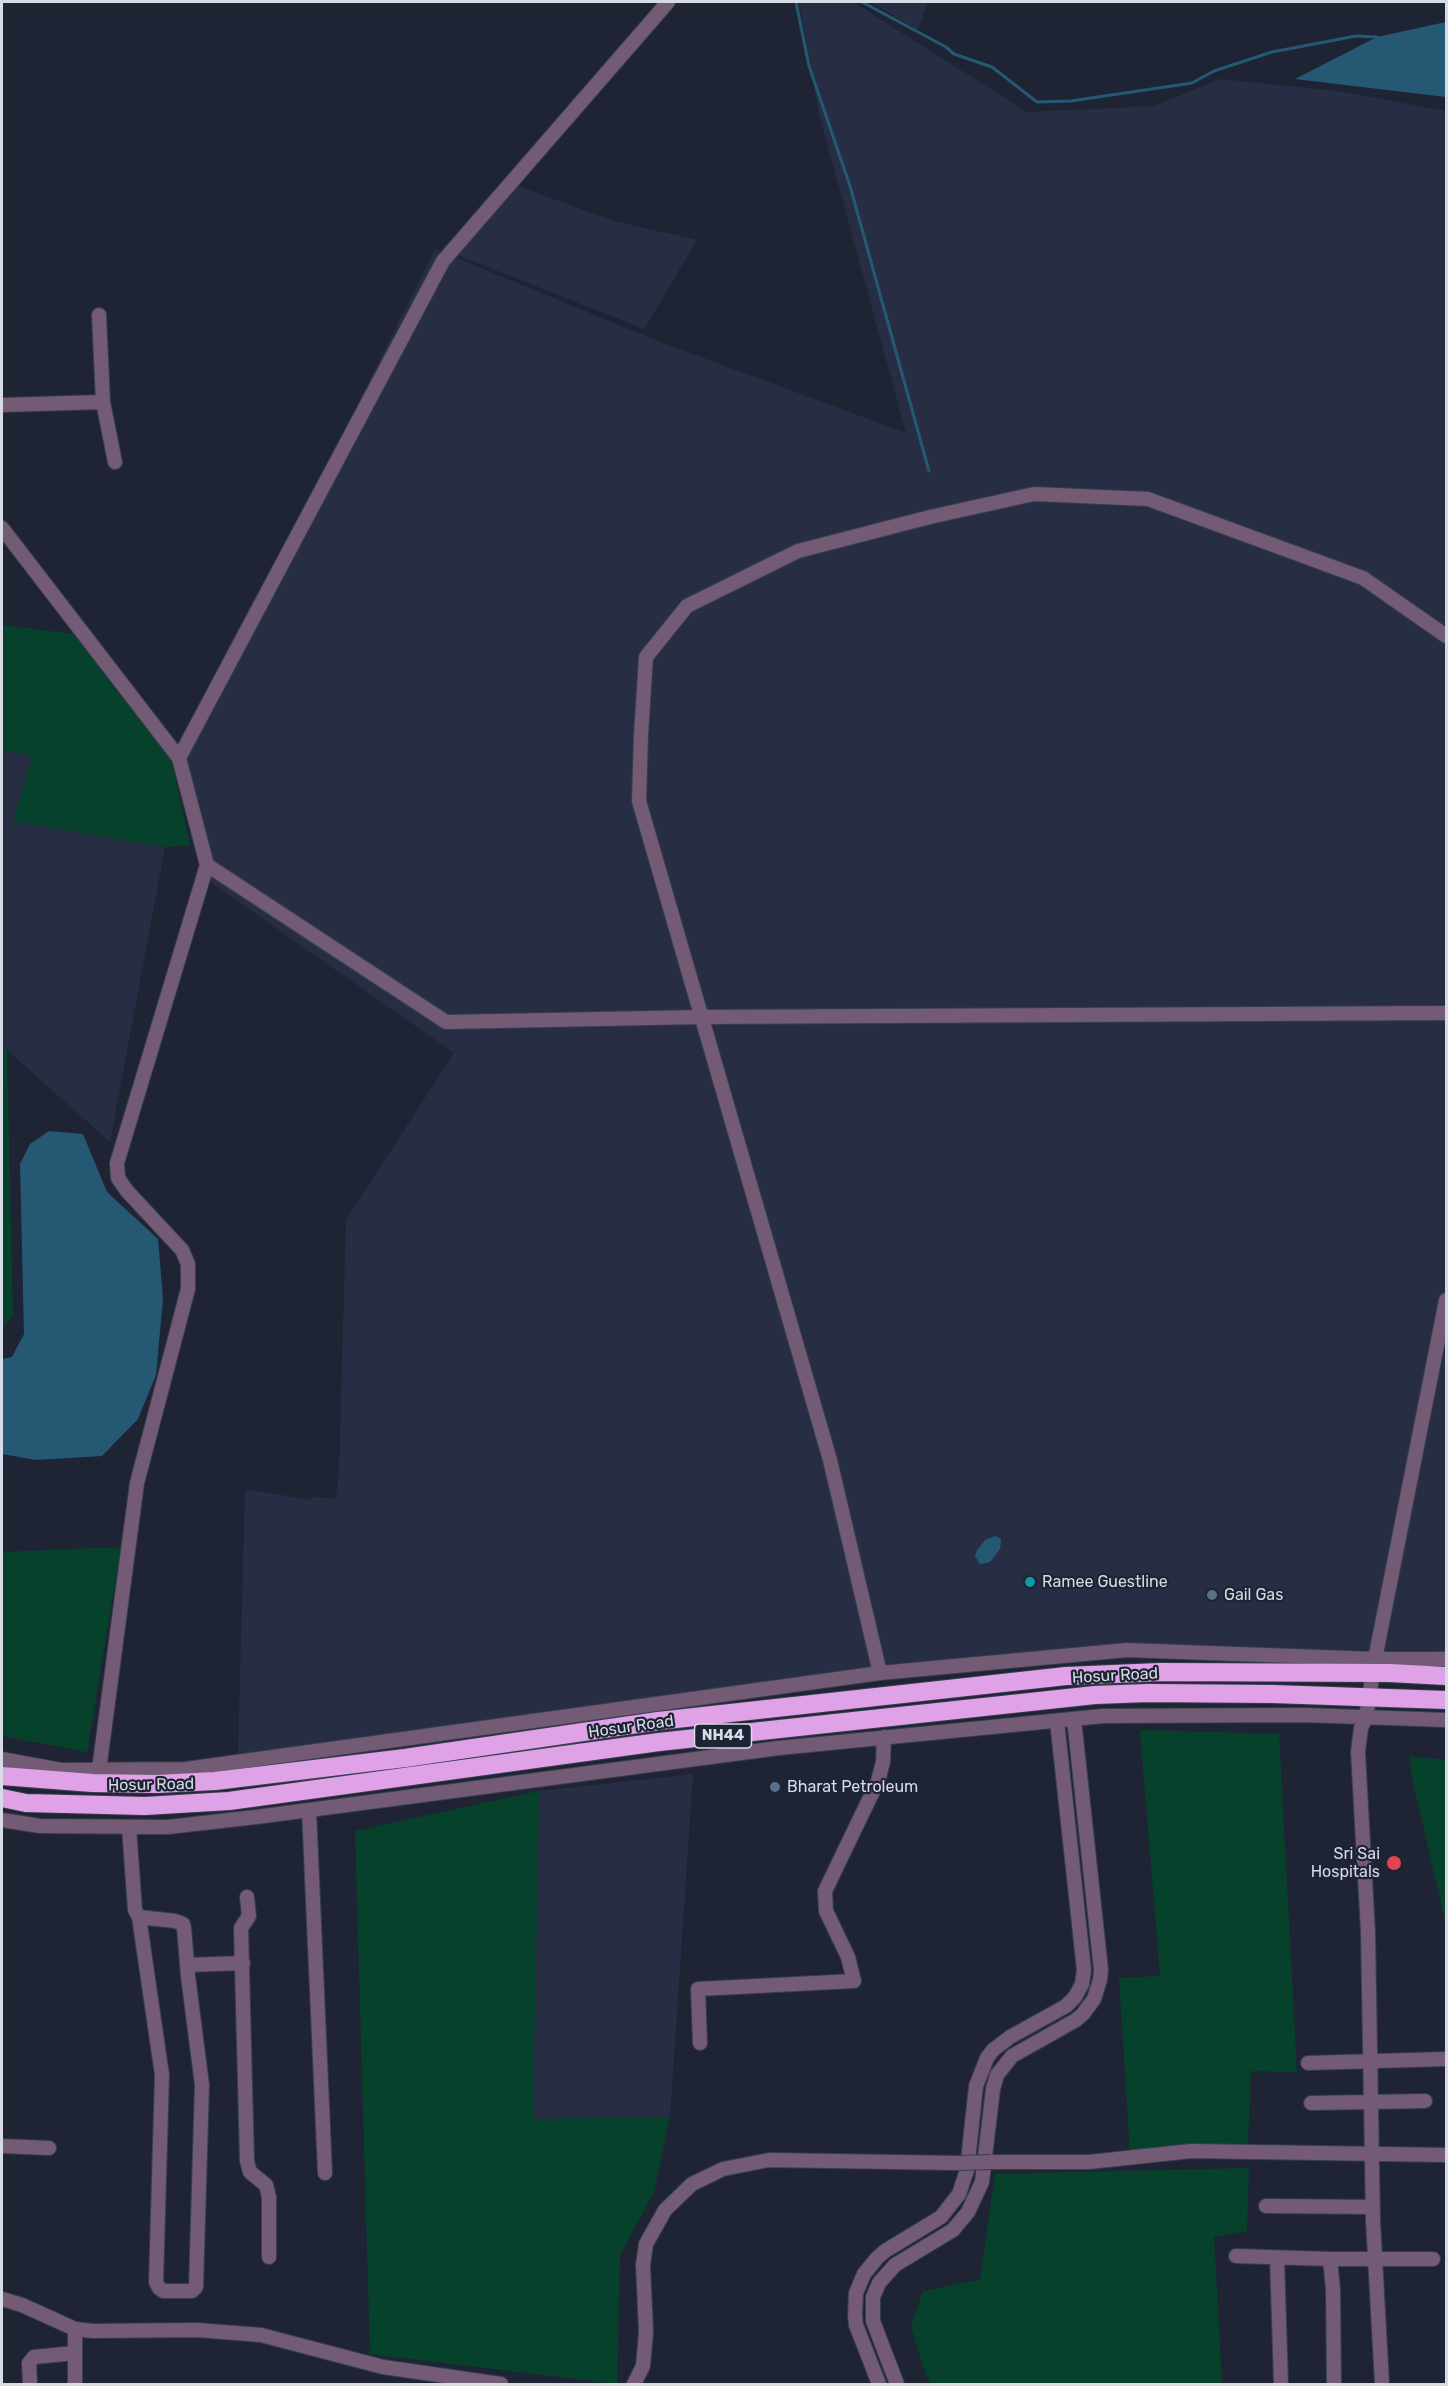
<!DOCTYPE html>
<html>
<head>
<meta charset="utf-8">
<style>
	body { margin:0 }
	#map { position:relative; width:1448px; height:2386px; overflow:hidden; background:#1f2435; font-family:Rubik,sans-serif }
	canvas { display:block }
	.frame { position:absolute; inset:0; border:3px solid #d7dbe6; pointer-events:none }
</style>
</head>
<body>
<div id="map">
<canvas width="1448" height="2386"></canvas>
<div class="frame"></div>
</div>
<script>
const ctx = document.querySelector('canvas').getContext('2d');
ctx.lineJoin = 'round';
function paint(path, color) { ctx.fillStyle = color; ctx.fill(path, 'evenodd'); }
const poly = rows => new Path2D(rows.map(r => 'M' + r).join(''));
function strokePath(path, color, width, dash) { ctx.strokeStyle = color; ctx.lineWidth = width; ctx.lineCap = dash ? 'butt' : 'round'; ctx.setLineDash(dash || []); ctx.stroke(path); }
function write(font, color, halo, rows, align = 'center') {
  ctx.font = font + ' Rubik,sans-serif'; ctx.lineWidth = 4.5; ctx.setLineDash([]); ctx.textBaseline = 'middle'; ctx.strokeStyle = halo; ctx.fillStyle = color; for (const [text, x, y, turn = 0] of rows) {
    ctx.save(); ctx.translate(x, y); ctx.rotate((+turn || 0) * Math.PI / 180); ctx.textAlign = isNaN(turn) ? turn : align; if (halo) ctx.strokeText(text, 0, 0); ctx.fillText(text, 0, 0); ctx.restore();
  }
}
const built = poly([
	[799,2,853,2,1027,112,1154,106,1220,79,1338,91,1446,111,1446,1651,1126,1647,238,1756,245,1489,312,1500,313,1497,336,1499,339,1471,346,1220,454,1053,209,881,183,755,435,249,655,340,906,433,819,114],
	[870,2,928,2,918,30],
	[509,183,614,221,697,240,644,329,455,254],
	[2,750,32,756,14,821,165,847,110,1142,7,1050,2,1051],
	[693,1774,670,2117,532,2119,539,1791]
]);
const green = poly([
	[2,625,73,634,172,762,190,845,165,847,13,821,32,756,2,750],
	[7,1050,13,1315,2,1328,2,1051],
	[121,1547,87,1752,2,1736,2,1552],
	[1140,1730,1279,1734,1297,2072,1251,2071,1248,2143,1130,2154,1119,1978,1160,1976],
	[1409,1756,1446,1760,1446,1925,1413,1782],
	[539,1791,533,2119,670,2117,654,2192,620,2255,617,2384,370,2354,355,1831],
	[1249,2168,1247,2231,1214,2237,1222,2384,931,2384,926,2375,911,2327,923,2291,980,2280,995,2174]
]);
const water = poly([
	[1446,22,1446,97,1295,79,1377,37],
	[49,1131,83,1134,107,1192,158,1239,163,1299,156,1375,138,1419,102,1456,36,1460,2,1454,2,1359,12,1357,24,1334,20,1164,30,1144],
	[995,1536,1001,1539,1000,1549,990,1562,980,1564,975,1556,977,1550,985,1540]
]);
const stream = poly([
	[796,2,809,66,850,186,929,471],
	[862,2,946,47,954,54,992,67,1037,102,1071,101,1192,83,1214,71,1272,52,1356,36,1377,37]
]);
const minor = poly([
	[668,2,443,261,179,758,207,865,446,1022,702,1017,1446,1013],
	[99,315,103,402,115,462],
	[2,405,103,402],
	[2,528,179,758],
	[880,1673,830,1460,639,801,641,735,646,657,687,606,798,551,930,517,1034,494,1148,499,1363,578,1446,636],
	[2,1759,61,1770,186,1769,880,1673,1127,1650,1375,1659,1446,1659],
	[99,1770,137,1483,188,1289,188,1264,182,1250,127,1191,118,1178,117,1163,207,865],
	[309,1810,325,2173],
	[2,1820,40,1826,168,1827,256,1817,779,1748,1103,1716,1304,1715,1446,1720],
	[129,1827,135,1910,139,1917,162,2075,156,2282,159,2288,163,2291,192,2291,196,2287,202,2085,188,1976,184,1928,183,1924,175,1921,139,1917],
	[247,1897,249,1916,241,1928,247,2161,250,2172,266,2185,269,2197,269,2257],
	[187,1965,243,1963],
	[700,2043,698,1989,854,1981,848,1957,826,1911,825,1891,878,1781,883,1762,884,1737],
	[1308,2063,1446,2059],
	[1311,2103,1425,2101],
	[2,2146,49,2148],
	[991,2162,1089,2162,1191,2151,1446,2155],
	[1266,2206,1373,2207],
	[1236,2256,1330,2259,1333,2290,1334,2384],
	[1277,2258,1281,2384],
	[1330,2259,1433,2259],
	[2,2299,22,2305,75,2329,92,2331,197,2330,261,2335,383,2367,501,2384],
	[75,2329,75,2384],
	[30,2384,29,2363,34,2357,75,2353],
	[634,2384,643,2366,646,2332,643,2265,646,2244,665,2210,692,2184,723,2169,769,2160,958,2163],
	[879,2384,856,2325,855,2315,856,2293,864,2274,877,2258,885,2251,941,2217,959,2194,967,2170,976,2086,987,2058,993,2050,1010,2037,1066,2006,1075,1997,1082,1984,1084,1970,1057,1721],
	[897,2384,873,2321,873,2297,879,2283,895,2265,953,2230,968,2212,982,2182,993,2089,997,2075,1012,2056,1076,2020,1083,2014,1094,1999,1100,1980,1101,1970,1074,1719],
	[1382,2384,1373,2221,1368,1932,1358,1752,1361,1728,1366,1717,1375,1659,1446,1300]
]);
const highway = poly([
	[2,1776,92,1783,157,1784,215,1781,405,1758,658,1721,1066,1676,1160,1672,1389,1673,1446,1676],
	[2,1798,26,1803,145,1806,229,1801,659,1742,1095,1695,1148,1693,1273,1694,1446,1700]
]);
const minorBridge = poly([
	[958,2163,991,2162]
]);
const markers = [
	[1030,1582,6,"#0f9aa8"],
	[1212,1595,6,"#5c6f8a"],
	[775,1787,6,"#5c6f8a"],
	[1394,1863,8,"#e0444e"]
];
const shields = [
	[723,1736,57]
];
const shieldNames = [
	["NH44",723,1736]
];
const poiNames = [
	["Ramee Guestline",1042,1582],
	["Gail Gas",1224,1595],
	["Bharat Petroleum",787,1787],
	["Sri Sai",1380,1854,"right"],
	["Hospitals",1380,1872,"right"]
];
const streetNames = [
	["Hosur Road",1115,1676,-3],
	["Hosur Road",631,1727,-8],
	["Hosur Road",151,1785,-1]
];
paint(built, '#272e44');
paint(green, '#06412c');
paint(water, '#255973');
strokePath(stream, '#255973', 3);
strokePath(minor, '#393e4e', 16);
strokePath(highway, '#393e4e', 20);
strokePath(minor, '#735a75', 14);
strokePath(highway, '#e0a2e7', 18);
strokePath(minorBridge, '#393e4e', 16, []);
strokePath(minorBridge, '#735a75', 14);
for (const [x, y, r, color] of markers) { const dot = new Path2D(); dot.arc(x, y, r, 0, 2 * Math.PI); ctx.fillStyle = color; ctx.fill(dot); strokePath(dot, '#1f2435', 2); }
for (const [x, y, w] of shields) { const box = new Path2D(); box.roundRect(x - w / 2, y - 12, w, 24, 4.5); ctx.fillStyle = '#1f2435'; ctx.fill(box); strokePath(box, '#d7dbe6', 1.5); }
write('bold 15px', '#d7dbe6', null, shieldNames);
write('16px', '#d7dbe6', '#1f2435', poiNames, 'left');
write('16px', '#d7dbe6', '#1f2435', streetNames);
</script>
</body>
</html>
